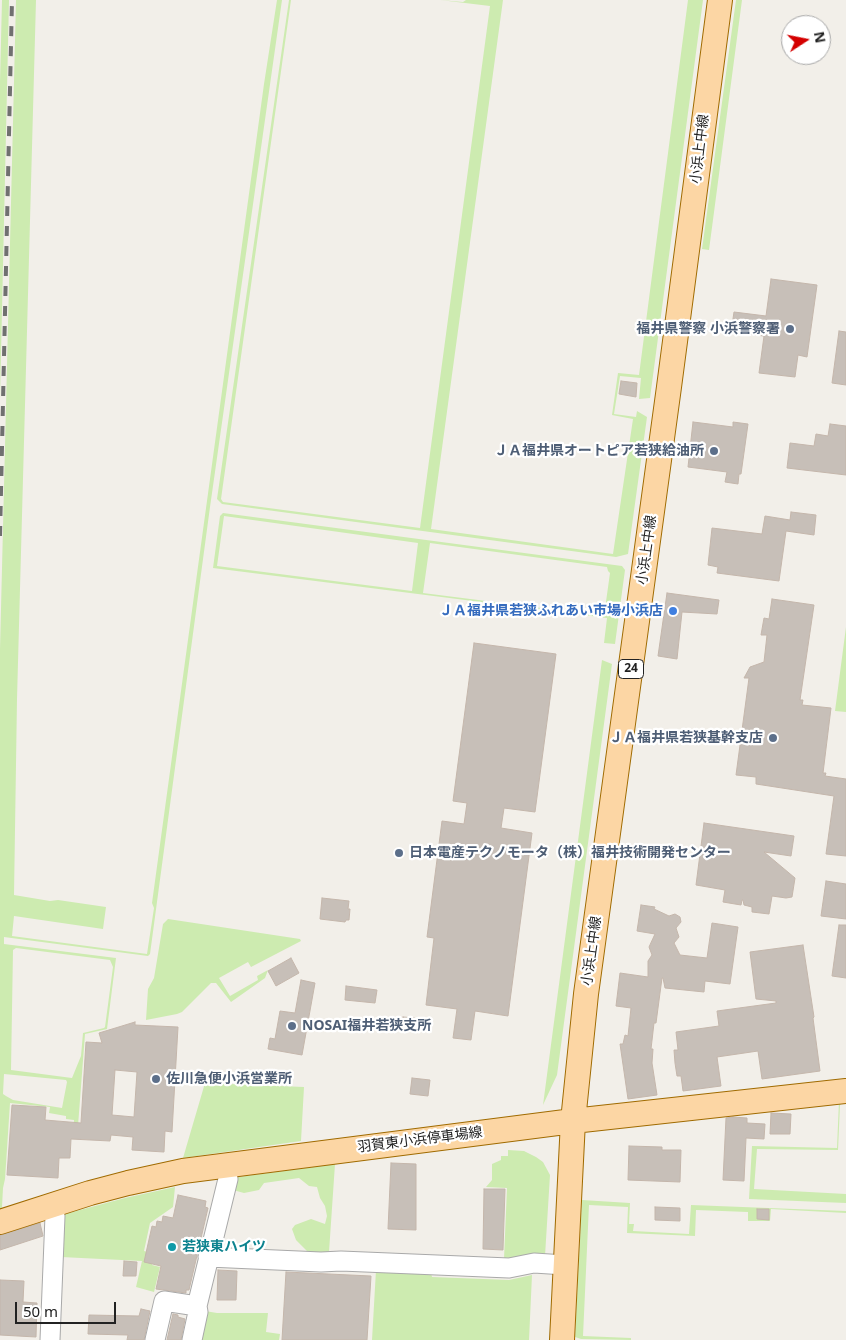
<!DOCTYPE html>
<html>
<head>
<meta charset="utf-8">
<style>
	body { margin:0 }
	#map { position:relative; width:846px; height:1340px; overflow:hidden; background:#f2efe9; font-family:"Noto Sans",sans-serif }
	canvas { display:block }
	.north { position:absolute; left:781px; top:15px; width:50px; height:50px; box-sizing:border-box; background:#fff; border:1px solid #a7a7a7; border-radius:50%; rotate:79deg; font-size:14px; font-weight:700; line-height:20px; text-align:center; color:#222 }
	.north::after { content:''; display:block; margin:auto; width:18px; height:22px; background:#d40000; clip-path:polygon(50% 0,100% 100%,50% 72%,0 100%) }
	.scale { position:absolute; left:15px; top:1302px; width:101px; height:22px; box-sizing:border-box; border:2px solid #222; border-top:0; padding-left:6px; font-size:15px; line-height:18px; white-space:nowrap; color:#222; -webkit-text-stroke:4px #fff; paint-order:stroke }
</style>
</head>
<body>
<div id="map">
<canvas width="846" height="1340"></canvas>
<div class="north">N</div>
<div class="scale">50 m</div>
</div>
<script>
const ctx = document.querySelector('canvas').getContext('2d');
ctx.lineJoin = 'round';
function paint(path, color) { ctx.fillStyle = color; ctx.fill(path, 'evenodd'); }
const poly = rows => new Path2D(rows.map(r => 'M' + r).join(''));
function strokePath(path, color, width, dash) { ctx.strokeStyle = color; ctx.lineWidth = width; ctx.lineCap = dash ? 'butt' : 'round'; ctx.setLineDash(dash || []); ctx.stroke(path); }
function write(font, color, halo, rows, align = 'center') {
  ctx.font = font + ' "Noto Sans","Noto Sans JP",sans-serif'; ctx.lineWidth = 4.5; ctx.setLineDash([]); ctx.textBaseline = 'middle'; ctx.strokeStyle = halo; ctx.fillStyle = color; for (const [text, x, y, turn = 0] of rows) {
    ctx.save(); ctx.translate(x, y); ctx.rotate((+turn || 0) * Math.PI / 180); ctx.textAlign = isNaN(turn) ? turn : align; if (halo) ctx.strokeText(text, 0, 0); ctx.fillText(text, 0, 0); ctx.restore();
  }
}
const grass = poly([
	[2,0,9,0,0,399,0,82],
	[16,0,36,0,17,699,14,895,50,901,58,900,106,907,103,929,14,916,12,936,147,954,154,908,152,903,264,84,277,0,282,0,210,507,150,954,148,956,4,937,4,944,116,958,107,1029,85,1034,77,1139,73,1139,74,1120,66,1119,66,1116,49,1113,50,1107,10,1103,5,1179,3,1188,2,1207,0,1209,0,649],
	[16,948,110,960,113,967,105,1027,104,1028,83,1033,81,1056,72,1078,11,1070,13,950],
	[4,1074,66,1080,67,1082,62,1108,13,1100,6,1096,3,1094],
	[289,0,291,0,221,499,223,502,420,528,490,6,440,0,463,2,466,0,503,0,431,529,613,554,633,419,612,415,618,373,639,375,688,0,703,0,650,398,639,399,641,378,620,376,614,414,636,417,637,411,647,417,628,554,616,557,222,504,217,499],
	[736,0,742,0,709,250,702,249],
	[223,513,622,566,625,570,615,644,604,643,607,618,213,568,220,516],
	[224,516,418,543,412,591,217,566],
	[430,543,607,567,608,571,610,573,604,616,423,593],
	[846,627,846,712,835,711],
	[602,660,612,664,557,1075,543,1105],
	[168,919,300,939,301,941,251,967,248,962,219,978,230,996,258,980,257,976,268,970,265,978,231,1002,216,983,211,983,182,1012,177,1014,146,1020,148,989,154,978,163,924],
	[205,1083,304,1087,301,1141,183,1158],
	[839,1101,843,1102,840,1105,838,1150,757,1149,754,1189,846,1194,846,1203,749,1199,752,1146,837,1148],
	[508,1150,524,1151,536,1157,543,1162,550,1175,545,1256,504,1259,507,1188,486,1187,492,1180,492,1164,501,1160,501,1156,508,1156],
	[335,1164,329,1252,308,1252,296,1240,292,1229,295,1225,311,1219,325,1224,327,1216,325,1206,320,1198,317,1187,309,1186,299,1178,264,1183,259,1190,244,1193,233,1190,238,1177],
	[175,1187,173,1207,150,1223,144,1251,148,1252,153,1259,152,1265,160,1267,154,1292,136,1287,142,1261,61,1257,63,1218,65,1214,125,1198],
	[582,1200,630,1203,629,1224,634,1224,633,1231,689,1234,691,1205,846,1211,846,1213,771,1209,770,1221,748,1221,748,1212,696,1210,695,1236,627,1233,628,1207,589,1205,583,1336,631,1338,631,1340,581,1339,575,1337],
	[376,1270,431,1273,432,1277,509,1280,532,1275,529,1340,372,1340],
	[205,1311,217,1313,268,1313,266,1332,280,1334,279,1340,199,1340]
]);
const building = poly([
	[771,279,817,285,807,357,798,355,795,377,759,373,764,336,731,332,734,312,766,316,771,279],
	[839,331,846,332,846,385,832,383,839,331],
	[621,381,637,383,636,397,619,394,621,381],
	[693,422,733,427,733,422,748,424,741,474,739,474,738,484,725,482,727,472,688,467,693,422],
	[830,424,846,426,846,475,787,468,790,443,814,446,816,434,828,436,830,424],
	[791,512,816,515,814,535,786,531,779,581,717,573,718,567,708,565,712,528,762,534,765,516,790,520,791,512],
	[667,593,719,600,717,614,682,612,677,659,658,656,667,593],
	[772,599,814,605,800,700,803,700,802,705,831,708,823,773,826,773,825,776,846,779,846,856,826,854,834,796,756,784,756,777,736,775,749,678,744,678,750,667,764,662,767,635,761,635,764,618,769,619,772,599],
	[474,643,556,654,535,812,504,808,501,828,532,833,508,1016,475,1011,471,1040,453,1038,457,1009,426,1005,434,938,427,937,442,821,464,824,467,803,453,801,474,643],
	[704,823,794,836,791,856,764,852,795,878,792,897,786,898,772,896,769,914,752,912,752,907,744,905,743,900,742,900,741,905,723,902,725,890,696,885,704,823],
	[826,881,846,884,846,919,821,916,826,881],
	[322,898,349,901,348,909,350,909,349,920,346,920,345,922,320,919,322,898],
	[641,905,655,907,654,909,669,916,675,914,680,917,681,922,676,928,679,937,674,943,680,955,707,958,712,923,738,927,730,984,705,981,704,992,665,988,663,978,662,978,656,1023,654,1023,651,1049,653,1049,652,1063,657,1095,628,1099,620,1044,623,1044,625,1035,628,1036,631,1008,616,1006,620,973,648,977,648,961,652,955,649,947,655,934,637,931,641,905],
	[839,925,846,925,846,978,832,976,839,925],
	[803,945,814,1017,813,1018,820,1071,762,1079,758,1051,717,1057,721,1086,683,1091,681,1076,677,1076,675,1063,674,1050,678,1050,676,1032,719,1026,717,1011,776,1003,776,1001,756,999,750,952,803,945],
	[291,958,299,973,276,986,268,971,291,958],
	[301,980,315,983,302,1055,268,1049,270,1038,275,1039,280,1011,295,1013,301,980],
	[346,986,377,990,375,1003,345,1000,346,986],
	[403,1017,415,1018,414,1030,402,1029,403,1017],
	[135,1022,135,1025,178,1027,172,1132,165,1131,164,1152,132,1150,133,1137,111,1135,110,1141,71,1139,70,1158,59,1158,58,1178,7,1175,12,1105,46,1107,45,1120,81,1123,86,1042,102,1043,99,1033,135,1022],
	[115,1070,137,1072,134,1117,112,1115,115,1070],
	[412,1078,430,1080,428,1096,410,1094,412,1078],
	[771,1113,791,1114,790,1134,770,1134,771,1113],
	[733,1117,747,1118,747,1123,765,1124,764,1139,746,1138,744,1181,723,1180,726,1118,733,1117],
	[629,1146,662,1147,662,1150,681,1150,680,1182,628,1180,629,1146],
	[391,1163,416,1164,416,1230,388,1229,391,1163],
	[484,1189,505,1189,503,1250,483,1249,484,1189],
	[178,1195,206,1201,205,1207,208,1208,189,1290,186,1290,186,1293,156,1289,161,1266,144,1262,152,1226,156,1227,157,1221,162,1222,163,1216,173,1218,178,1195],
	[655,1207,680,1208,680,1221,655,1220,655,1207],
	[757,1209,769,1209,769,1220,757,1219,757,1209],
	[40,1223,43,1236,0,1250,0,1235,40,1223],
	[124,1261,137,1262,136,1276,123,1276,124,1261],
	[218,1270,237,1271,236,1300,217,1300,218,1270],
	[286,1272,371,1276,367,1340,282,1340,286,1272],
	[0,1280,24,1281,23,1302,37,1303,36,1337,0,1335,0,1280],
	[141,1309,150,1311,144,1340,127,1340,128,1335,88,1334,89,1315,139,1316,141,1309],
	[173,1314,178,1315,178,1317,185,1319,181,1340,167,1340,173,1314]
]);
const minor = poly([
	[208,1257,321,1262,341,1261,509,1268,534,1263,565,1265],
	[50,1340,55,1216,51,1205],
	[155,1340,164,1301,197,1306],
	[192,1340,198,1312,197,1306,228,1179,226,1165]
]);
const major = poly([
	[0,1222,90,1193,128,1183,183,1171,573,1121,846,1091],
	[562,1340,573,1121,586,994,669,387,720,0]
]);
const rail = poly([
	[0,536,12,0]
]);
const markers = [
	[790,329,5,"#5c6f8a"],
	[714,451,5,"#5c6f8a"],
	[673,611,5,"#3f7fe0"],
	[773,738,5,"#5c6f8a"],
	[399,853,5,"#5c6f8a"],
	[292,1026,5,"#5c6f8a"],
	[156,1079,5,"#5c6f8a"],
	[172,1247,5,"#0f9aa8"]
];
const shields = [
	[631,669,25]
];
const shieldNames = [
	["24",631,669]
];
const streetNames = [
	["小浜上中線",700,149,-83],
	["小浜上中線",647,550,-82],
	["小浜上中線",592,951,-82],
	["羽賀東小浜停車場線",420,1140,-7]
];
const serviceNames = [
	["福井県警察 小浜警察署",780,329],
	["ＪＡ福井県オートピア若狭給油所",704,451],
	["ＪＡ福井県若狭基幹支店",763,738],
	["日本電産テクノモータ（株）福井技術開発センター",409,853,"left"],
	["NOSAI福井若狭支所",302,1026,"left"],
	["佐川急便小浜営業所",166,1079,"left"]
];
const shopNames = [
	["ＪＡ福井県若狭ふれあい市場小浜店",663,611]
];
const cultureNames = [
	["若狭東ハイツ",182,1247]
];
paint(grass, '#cdebb0');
paint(building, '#c7bfb8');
strokePath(building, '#c4b6ab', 1);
strokePath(minor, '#a9a9a9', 21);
strokePath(major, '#a06b00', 26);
strokePath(minor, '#fff', 19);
strokePath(major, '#fcd6a4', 24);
strokePath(rail, '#707070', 4, [10, 10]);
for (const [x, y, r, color] of markers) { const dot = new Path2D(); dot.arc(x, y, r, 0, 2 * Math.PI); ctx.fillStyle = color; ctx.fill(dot); strokePath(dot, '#fff', 2); }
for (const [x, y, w] of shields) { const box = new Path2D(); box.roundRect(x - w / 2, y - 9.5, w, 19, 4); ctx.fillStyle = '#fff'; ctx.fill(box); strokePath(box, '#222', 1); }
write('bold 12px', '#222', null, shieldNames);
write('14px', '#222', '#fff', streetNames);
write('bold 14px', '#4e5e75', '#fff', serviceNames, 'right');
write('bold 14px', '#366cbe', '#fff', shopNames, 'right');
write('bold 14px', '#0d838f', '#fff', cultureNames, 'left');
</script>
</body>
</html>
